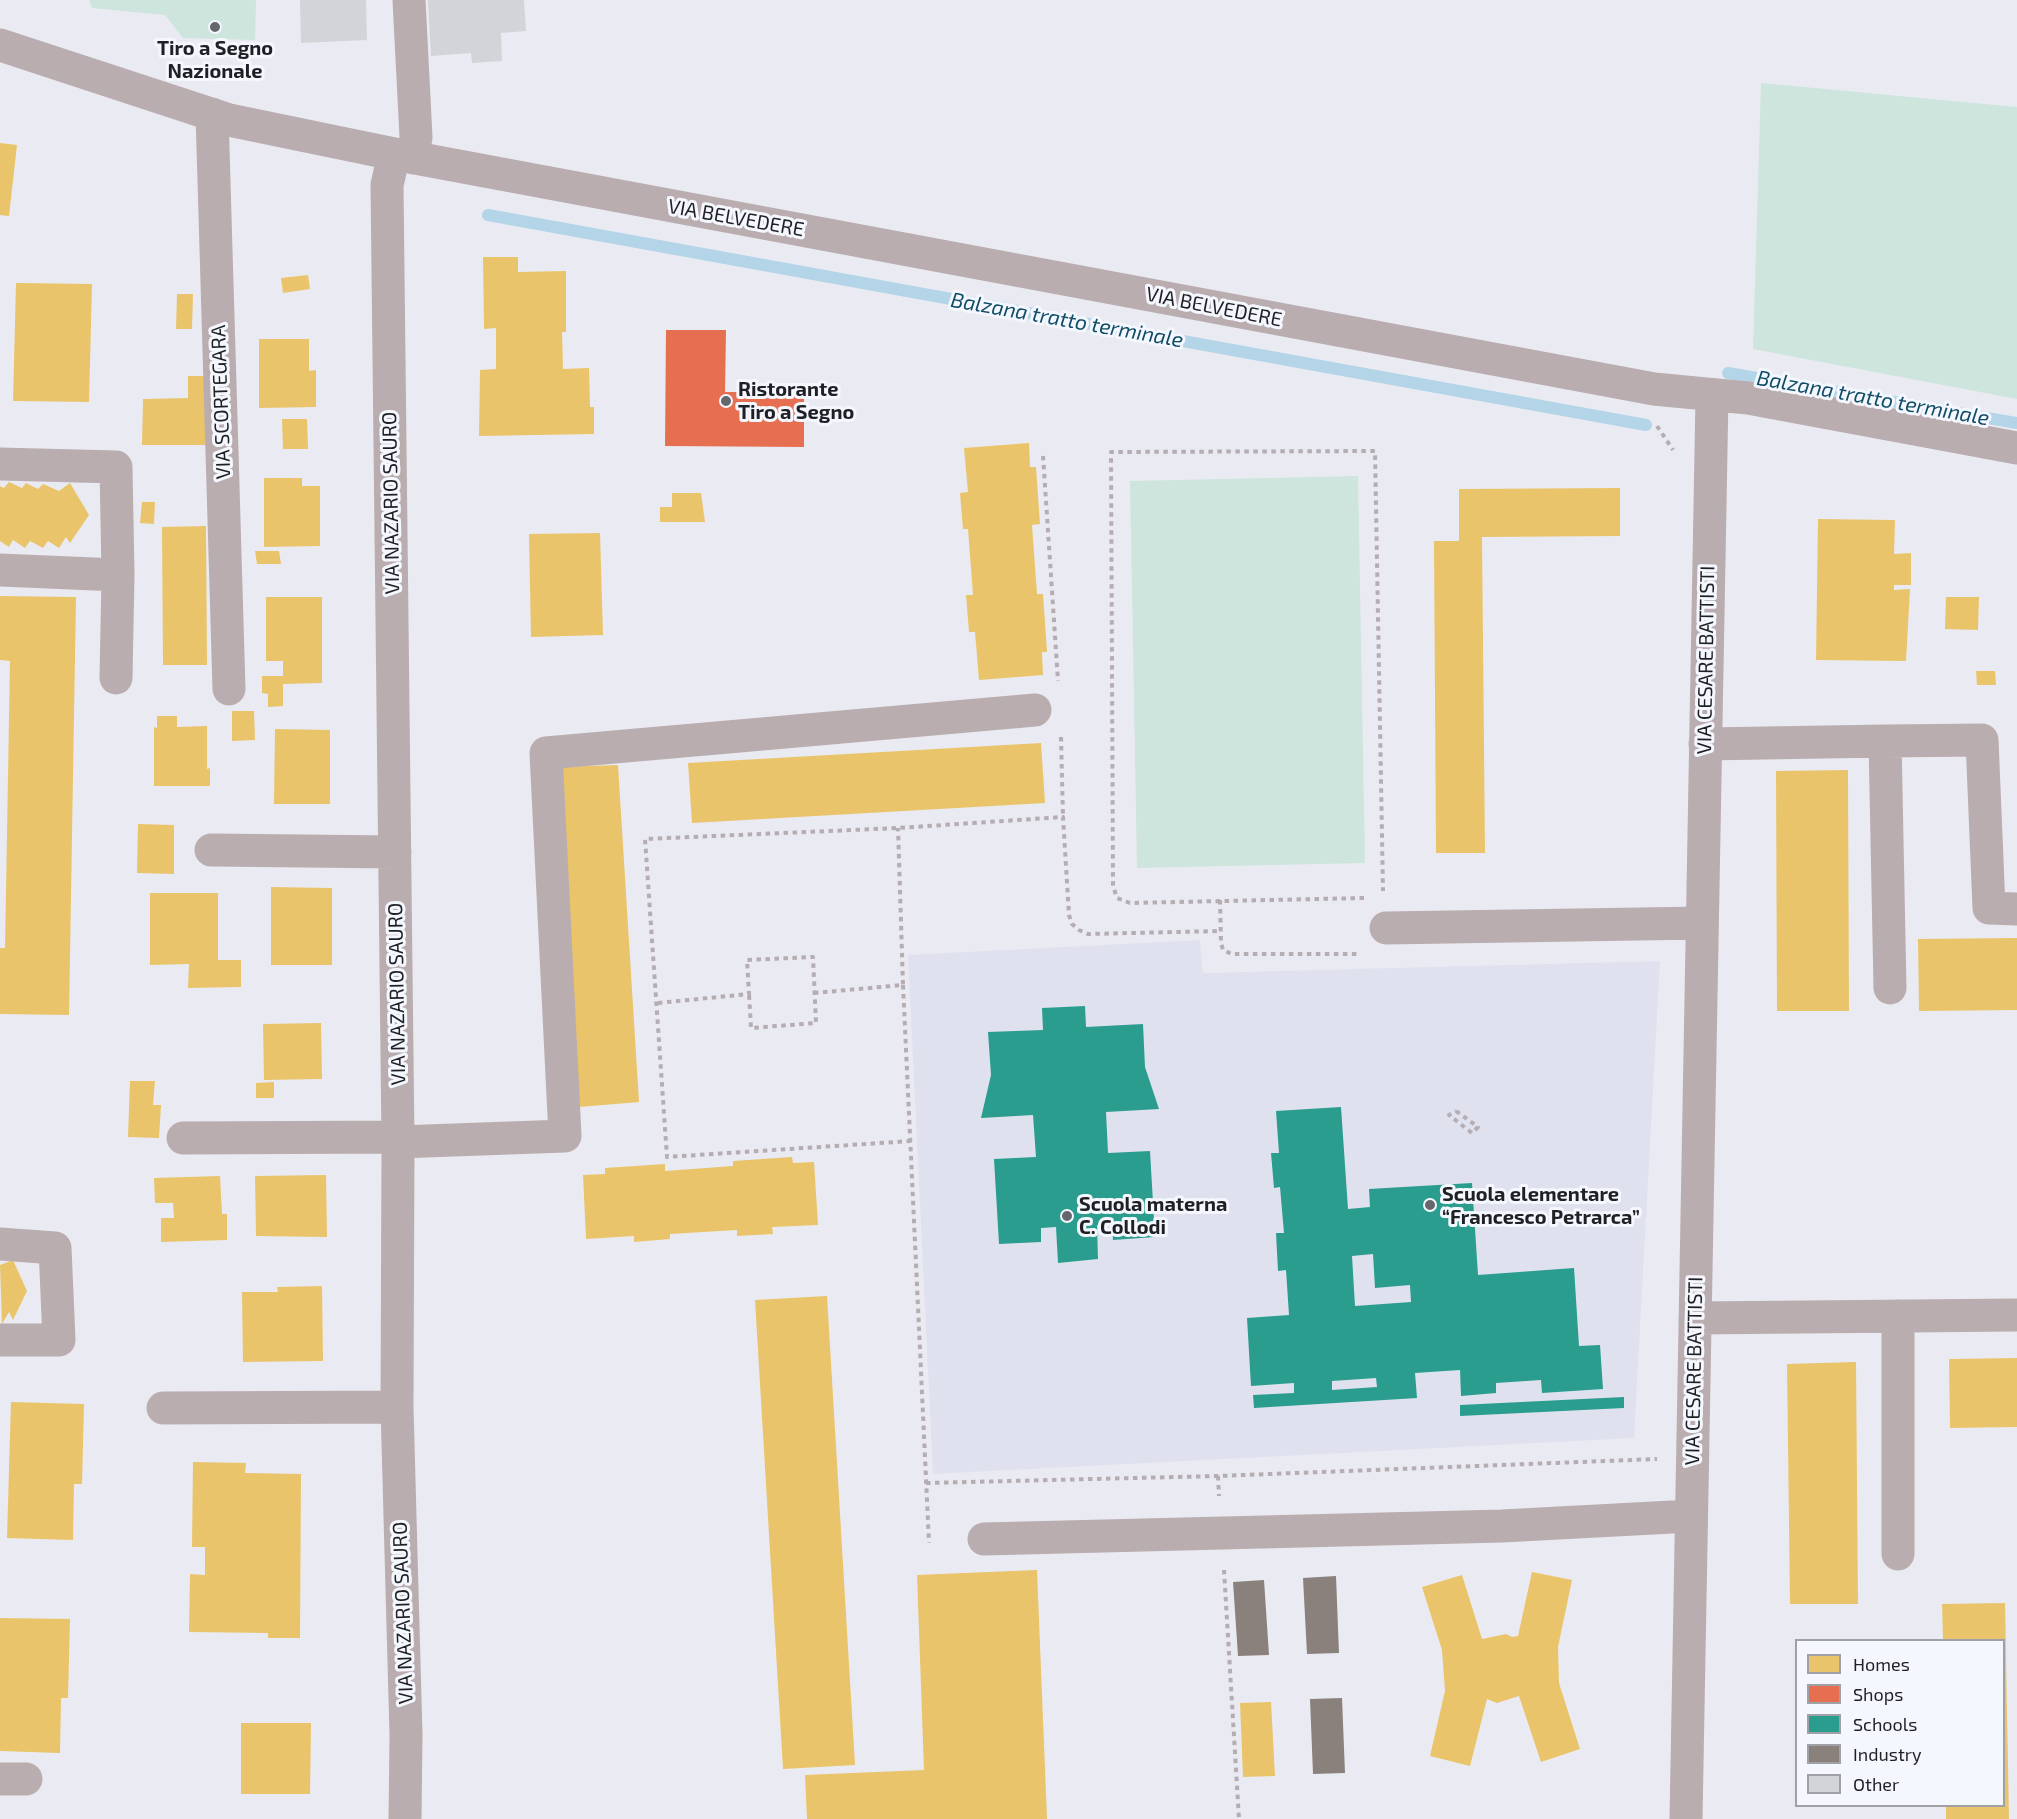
<!DOCTYPE html>
<html>
<head>
<meta charset="utf-8">
<style>
	body { margin:0 }
	#map { position:relative; width:2017px; height:1819px; overflow:hidden; background:#eaebf2; font-family:"Exo 2",sans-serif }
	canvas { display:block }
	.legend { position:absolute; left:1795px; top:1639px; width:210px; height:168px; box-sizing:border-box; background:#f5f7fe; border:2px solid #9fa1a7; margin:0; padding:8px 10px; list-style:none; font-size:18px; color:#1f2024 }
	.legend li { display:flex; align-items:center; gap:12px; height:30px }
	.legend b { width:30px; border:2px solid #9fa1a7 }
</style>
</head>
<body>
<div id="map">
<canvas width="2017" height="1819"></canvas>
<ul class="legend">
<li><b style="height:16px;background:#e9c46a"></b>Homes</li>
<li><b style="height:16px;background:#e76f51"></b>Shops</li>
<li><b style="height:16px;background:#2a9d8f"></b>Schools</li>
<li><b style="height:16px;background:#8a817c"></b>Industry</li>
<li><b style="height:16px;background:#d3d4d8"></b>Other</li>
</ul>
</div>
<script>
const ctx = document.querySelector('canvas').getContext('2d');
ctx.lineJoin = 'round';
function paint(path, color) { ctx.fillStyle = color; ctx.fill(path, 'evenodd'); }
const poly = rows => new Path2D(rows.map(r => 'M' + r).join(''));
function strokePath(path, color, width, dash) { ctx.strokeStyle = color; ctx.lineWidth = width; ctx.lineCap = dash ? 'butt' : 'round'; ctx.setLineDash(dash || []); ctx.stroke(path); }
function write(font, color, halo, rows, align = 'center') {
  ctx.font = font + ' "Exo 2",sans-serif'; ctx.lineWidth = 6; ctx.setLineDash([]); ctx.textBaseline = 'middle'; ctx.strokeStyle = halo; ctx.fillStyle = color; for (const [text, x, y, turn = 0] of rows) {
    ctx.save(); ctx.translate(x, y); ctx.rotate((+turn || 0) * Math.PI / 180); ctx.textAlign = isNaN(turn) ? turn : align; if (halo) ctx.strokeText(text, 0, 0); ctx.fillText(text, 0, 0); ctx.restore();
  }
}
const built = poly([
	[1200,940,1203,973,1660,961,1634,1438,933,1474,908,955]
]);
const green = poly([
	[89,0,256,0,255,40,183,38,165,15,92,8],
	[1761,83,2017,107,2017,399,1753,349],
	[1358,476,1365,863,1137,868,1130,481]
]);
const homes = poly([
	[0,143,17,145,9,216,0,215],
	[483,257,518,257,518,272,566,271,566,332,562,332,563,369,589,368,590,407,594,407,594,434,479,436,480,370,496,369,496,328,484,329],
	[308,275,310,289,283,293,281,278],
	[16,283,92,284,89,402,13,401],
	[177,294,193,294,192,329,176,329],
	[259,339,309,339,309,371,316,370,316,407,259,408],
	[188,376,210,376,216,445,142,445,143,399,188,398],
	[282,419,307,419,308,449,283,449],
	[1029,443,1030,467,1036,467,1040,524,1032,525,1037,594,1043,594,1047,652,1042,652,1043,675,979,680,975,632,969,632,966,595,973,595,968,529,963,529,960,493,968,492,964,448],
	[264,478,302,478,302,486,320,486,320,546,264,547],
	[9,482,22,488,26,483,38,489,43,484,59,491,70,483,89,515,70,543,66,537,59,548,48,541,43,548,30,541,25,548,13,540,9,547,0,541,0,486,4,488],
	[1620,488,1620,536,1482,537,1485,853,1436,853,1434,541,1459,541,1459,489],
	[672,493,701,493,705,522,660,522,660,507,672,507],
	[142,502,155,502,154,524,140,523],
	[1818,519,1895,520,1894,554,1911,553,1911,585,1894,585,1894,590,1910,589,1906,661,1816,660],
	[206,526,207,665,163,665,162,527],
	[600,533,603,635,531,637,529,534],
	[255,551,279,551,281,564,257,564],
	[0,596,76,597,69,1015,0,1014,0,948,5,948,10,661,0,660],
	[266,597,322,597,322,683,283,684,283,706,268,707,268,694,262,693,262,676,283,676,283,661,266,661],
	[1946,597,1979,597,1978,630,1945,629],
	[1976,671,1995,671,1996,685,1977,685],
	[232,711,254,711,255,740,232,741],
	[157,716,177,716,177,727,207,726,207,769,210,768,210,786,154,786,154,727,157,728],
	[275,729,330,730,330,804,274,804],
	[1041,743,1045,803,692,823,688,763],
	[618,765,639,1102,579,1107,559,767],
	[1848,770,1849,1011,1777,1011,1776,771],
	[138,824,174,825,174,874,137,873],
	[271,887,332,888,332,965,271,965],
	[150,893,218,893,218,960,241,960,241,987,188,988,189,964,150,965],
	[2017,938,2017,1010,1919,1011,1918,939],
	[321,1023,322,1079,264,1080,263,1024],
	[130,1081,155,1081,153,1105,161,1105,159,1138,128,1137],
	[274,1082,274,1098,256,1098,256,1083],
	[792,1157,793,1163,814,1162,818,1225,772,1227,773,1234,737,1236,737,1230,670,1234,670,1239,634,1242,634,1236,586,1239,583,1175,605,1174,605,1168,665,1164,665,1171,733,1166,733,1161],
	[326,1175,327,1237,256,1236,255,1176],
	[220,1176,222,1214,227,1214,227,1240,161,1242,161,1218,174,1218,173,1203,155,1203,154,1178],
	[13,1260,27,1291,13,1320,9,1312,2,1324,0,1265],
	[322,1286,323,1361,243,1362,242,1292,278,1292,277,1287],
	[827,1296,855,1765,783,1769,755,1300],
	[2017,1358,2017,1427,1950,1428,1949,1359],
	[1856,1362,1858,1604,1790,1604,1787,1364],
	[11,1402,84,1404,82,1484,74,1484,73,1540,7,1538],
	[193,1462,246,1463,245,1473,301,1474,300,1638,268,1638,268,1633,189,1632,190,1574,205,1575,205,1547,192,1547],
	[1037,1570,1047,1819,807,1819,805,1775,924,1770,917,1575],
	[1532,1572,1572,1580,1558,1647,1559,1683,1580,1749,1541,1762,1519,1696,1497,1703,1487,1699,1470,1766,1430,1756,1445,1691,1442,1650,1422,1587,1462,1575,1482,1639,1506,1634,1512,1637,1518,1636],
	[2005,1603,2009,1819,1946,1819,1946,1806,2004,1806,2004,1640,1943,1640,1942,1604],
	[0,1618,70,1619,68,1698,61,1698,60,1753,0,1751],
	[1271,1702,1275,1776,1243,1777,1240,1703],
	[241,1723,311,1723,310,1794,241,1794]
]);
const shops = poly([
	[666,330,726,330,725,392,804,392,804,447,665,446]
]);
const schools = poly([
	[1085,1006,1086,1027,1143,1024,1145,1067,1159,1109,1106,1112,1108,1153,1150,1151,1155,1237,1113,1240,1112,1223,1097,1225,1098,1259,1058,1263,1056,1227,1041,1228,1041,1242,999,1244,994,1159,1036,1157,1033,1115,981,1118,991,1075,988,1032,1043,1030,1042,1008],
	[1341,1107,1348,1209,1370,1207,1369,1189,1472,1183,1478,1275,1574,1268,1579,1346,1600,1345,1603,1389,1542,1393,1541,1380,1496,1383,1496,1393,1461,1396,1460,1370,1415,1373,1417,1398,1254,1408,1253,1395,1294,1393,1294,1383,1251,1386,1247,1318,1289,1315,1286,1270,1278,1271,1276,1233,1284,1233,1280,1187,1274,1188,1271,1153,1279,1153,1276,1111],
	[1373,1254,1375,1288,1410,1285,1411,1302,1355,1306,1352,1256],
	[1376,1378,1377,1387,1332,1390,1332,1381],
	[1624,1397,1624,1408,1460,1416,1460,1405]
]);
const industry = poly([
	[1336,1576,1339,1653,1307,1654,1303,1578],
	[1264,1580,1269,1655,1238,1656,1233,1582],
	[1342,1698,1345,1773,1313,1774,1310,1699]
]);
const stream = poly([
	[488,215,1646,425],
	[1728,373,2017,423]
]);
const building = poly([
	[300,0,366,0,367,40,301,43],
	[428,0,524,0,526,31,501,33,502,61,472,63,471,53,431,56]
]);
const path = poly([
	[1657,426,1673,450],
	[1043,456,1058,681],
	[1061,737,1063,817],
	[1364,898,1130,903,1117,898,1113,886,1111,452,1375,451,1383,891],
	[1220,900,1221,943,1223,950,1232,954,1359,954],
	[903,985,929,1543],
	[814,993,903,985,898,828],
	[658,1003,749,994,747,960,813,957,816,1023,751,1028,749,994],
	[1456,1111,1478,1127,1472,1133,1449,1115,1456,1111],
	[911,1141,667,1157,645,839,898,828,1063,817,1069,915,1072,924,1079,930,1088,934,1220,931],
	[1218,1476,1219,1496],
	[926,1483,1218,1476,1657,1459],
	[1224,1570,1239,1819]
]);
const minor = poly([
	[409,0,416,137,413,158],
	[0,45,229,120,394,154,1654,389,1748,398,2017,448],
	[212,114,229,689],
	[394,154,387,185,398,1142,397,1407,406,1735,405,1819],
	[0,464,116,467,118,575,0,570],
	[116,678,118,575],
	[1885,741,1982,740,1989,908,2017,909],
	[1705,744,1885,741,1890,988],
	[211,850,395,852],
	[1386,928,1702,923],
	[183,1138,398,1137],
	[398,1142,565,1136,546,753,1035,710],
	[0,1244,55,1248,59,1340,0,1340],
	[1695,1318,2017,1315],
	[163,1408,397,1407],
	[984,1539,1502,1526,1691,1516],
	[1898,1554,1898,1316],
	[0,1779,26,1779],
	[1686,1819,1712,396]
]);
const markers = [
	[215,27,6,"#66676c"],
	[726,401,6,"#66676c"],
	[1430,1205,6,"#66676c"],
	[1067,1216,6,"#66676c"]
];
const poiNames = [
	["Tiro a Segno",215,48,"center"],
	["Nazionale",215,71,"center"],
	["Ristorante",738,389],
	["Tiro a Segno",738,412],
	["Scuola elementare",1442,1194],
	["“Francesco Petrarca”",1442,1217],
	["Scuola materna",1079,1204],
	["C. Collodi",1079,1227]
];
const streetNames = [
	["VIA BELVEDERE",736,218,10],
	["VIA BELVEDERE",1214,307,11],
	["VIA SCORTEGARA",221,402,-92],
	["VIA NAZARIO SAURO",391,503,-91],
	["VIA CESARE BATTISTI",1706,660,-89],
	["VIA NAZARIO SAURO",397,994,-91],
	["VIA CESARE BATTISTI",1694,1371,-89],
	["VIA NAZARIO SAURO",403,1613,-92]
];
const waterNames = [
	["Balzana tratto terminale",1067,320,10],
	["Balzana tratto terminale",1873,398,10]
];
paint(built, '#dfe1ef');
paint(green, '#cde5dd');
paint(homes, '#e9c46a');
paint(shops, '#e76f51');
paint(schools, '#2a9d8f');
paint(industry, '#8a817c');
strokePath(stream, '#b4d5e8', 12);
paint(building, '#d3d4d8');
strokePath(path, '#b5adb1', 4, [4.5, 4.5]);
strokePath(minor, '#baadb0', 33);
for (const [x, y, r, color] of markers) { const dot = new Path2D(); dot.arc(x, y, r, 0, 2 * Math.PI); ctx.fillStyle = color; ctx.fill(dot); strokePath(dot, '#f5f7fe', 2); }
write('bold 20px', '#1f2024', '#f5f7fe', poiNames, 'left');
write('20px', '#1f2024', '#f5f7fe', streetNames);
write('italic 21px', '#0f4c65', '#f5f7fe', waterNames);
</script>
</body>
</html>
